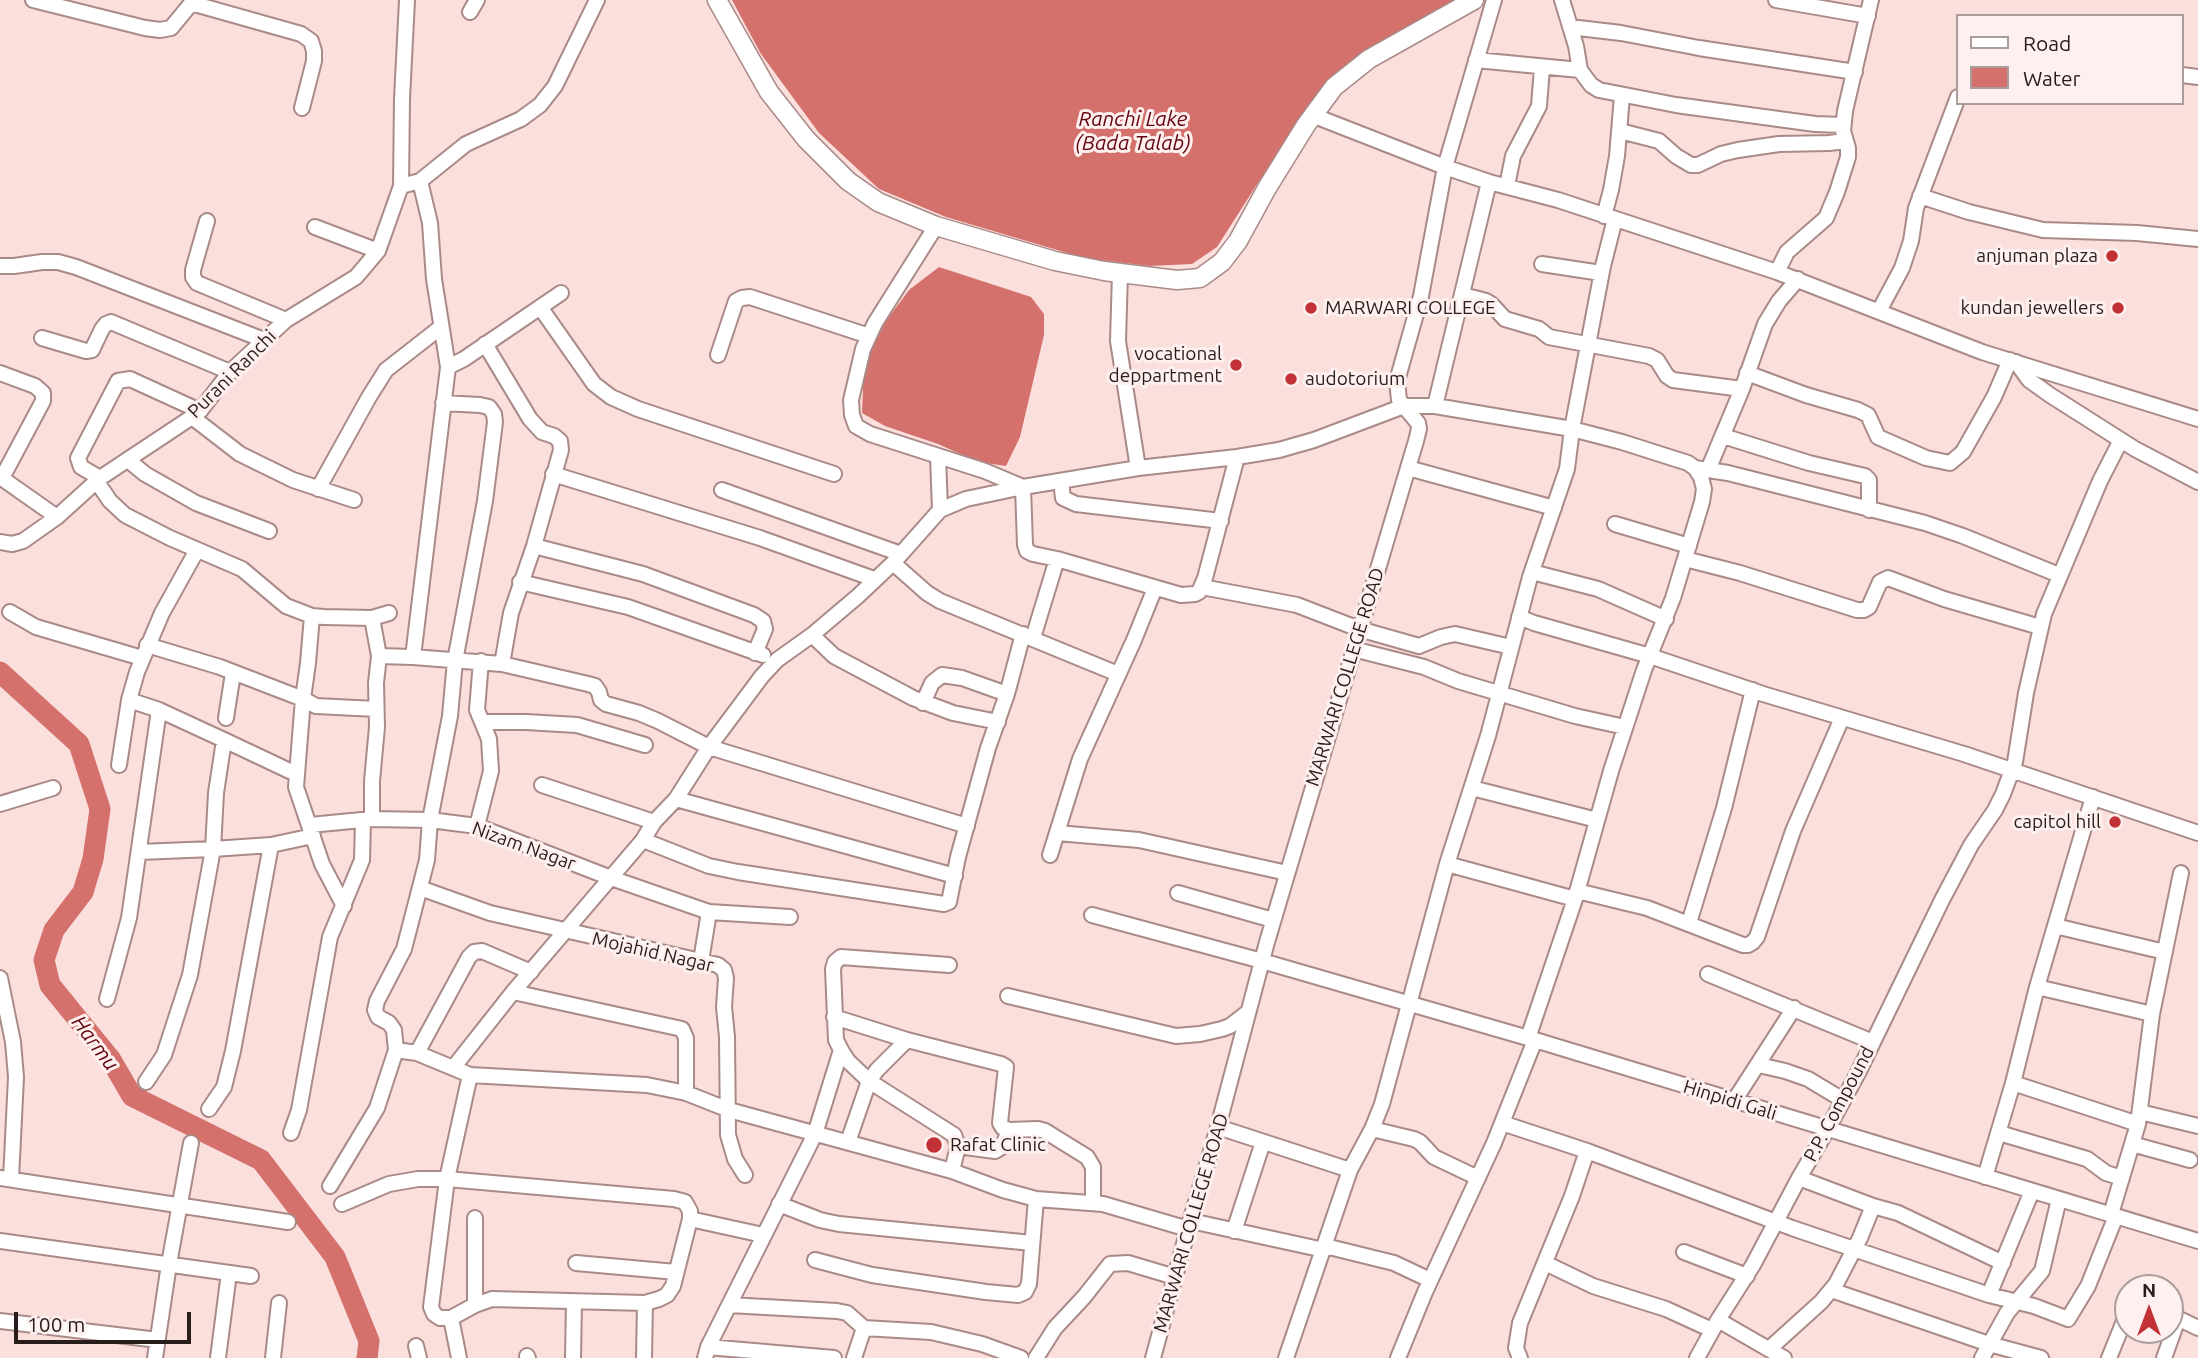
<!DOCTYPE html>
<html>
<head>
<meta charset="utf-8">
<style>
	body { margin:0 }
	#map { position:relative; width:2198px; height:1358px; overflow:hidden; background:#fbdfdd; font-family:Ubuntu,sans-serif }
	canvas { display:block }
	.legend { position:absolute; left:1956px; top:14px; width:228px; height:91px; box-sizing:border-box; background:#fef0ef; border:2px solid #a99c9b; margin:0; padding:9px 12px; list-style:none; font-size:21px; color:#291d1c }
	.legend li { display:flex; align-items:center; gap:14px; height:35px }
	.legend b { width:35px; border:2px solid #a99c9b }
	.north { position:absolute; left:2114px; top:1274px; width:70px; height:70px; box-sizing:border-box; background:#fef0ef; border:2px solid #a99c9b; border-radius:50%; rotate:0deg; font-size:19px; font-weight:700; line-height:28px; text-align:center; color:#291d1c }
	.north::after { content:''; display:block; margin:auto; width:24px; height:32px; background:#c13136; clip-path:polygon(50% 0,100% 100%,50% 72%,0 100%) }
	.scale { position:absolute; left:14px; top:1312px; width:177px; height:32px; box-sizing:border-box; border:4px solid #291d1c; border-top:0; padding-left:9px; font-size:21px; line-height:24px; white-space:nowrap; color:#291d1c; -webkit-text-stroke:5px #fef0ef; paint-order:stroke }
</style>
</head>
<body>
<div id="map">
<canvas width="2198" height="1358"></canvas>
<ul class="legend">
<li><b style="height:9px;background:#fff"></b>Road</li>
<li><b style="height:19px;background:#d4716c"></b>Water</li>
</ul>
<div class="north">N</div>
<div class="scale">100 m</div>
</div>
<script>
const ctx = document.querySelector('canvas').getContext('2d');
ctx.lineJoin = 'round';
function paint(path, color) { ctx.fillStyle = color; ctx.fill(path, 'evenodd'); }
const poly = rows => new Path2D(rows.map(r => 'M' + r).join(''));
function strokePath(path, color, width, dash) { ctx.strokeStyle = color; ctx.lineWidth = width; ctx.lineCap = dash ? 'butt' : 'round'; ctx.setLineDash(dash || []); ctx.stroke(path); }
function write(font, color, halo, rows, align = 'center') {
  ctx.font = font + ' Ubuntu,sans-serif'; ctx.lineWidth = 6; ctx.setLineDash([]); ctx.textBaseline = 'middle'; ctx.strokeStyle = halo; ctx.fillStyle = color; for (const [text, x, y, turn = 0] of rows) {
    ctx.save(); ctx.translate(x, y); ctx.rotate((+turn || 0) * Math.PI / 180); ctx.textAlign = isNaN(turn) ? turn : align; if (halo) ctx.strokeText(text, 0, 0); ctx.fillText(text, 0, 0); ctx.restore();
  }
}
const water = poly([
	[732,0,1457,0,1365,51,1326,82,1295,125,1217,247,1192,264,1149,266,1084,258,946,217,879,189,819,133,761,54],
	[939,267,1031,297,1044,314,1044,335,1020,437,1006,466,978,462,938,444,885,426,862,413,864,365,886,321,909,290]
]);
const river = poly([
	[0,672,79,744,100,809,93,859,83,892,54,930,44,960,50,985,111,1060,132,1096,261,1160,335,1257,369,1341,367,1358]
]);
const minor = poly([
	[33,0,145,28,160,30,171,28,194,0],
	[1562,0,1576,46,1580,70,1591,85,1599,90,1676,105,1815,124,1843,125],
	[1776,0,1868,16],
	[191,3,301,34,311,41,314,51,314,61,302,108],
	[470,12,477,0],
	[1570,27,1621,33,1699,48,1855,72],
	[1476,60,1580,70],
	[2182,75,2198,77],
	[1312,115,1445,167,1489,182,1558,200,1777,272,1982,352,2198,419],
	[1620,131,1659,141,1676,156,1691,165,1698,165,1721,154,1738,150,1779,144,1829,143,1846,141],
	[401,186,402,99,407,0],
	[1507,186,1513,156,1539,106,1542,68],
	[1920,196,1969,212,2043,230,2137,233,2198,239],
	[1604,216,1611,190,1617,156,1622,96],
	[207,221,193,270,193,277,197,283,286,320],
	[936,226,875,323,863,349,851,400,852,415,856,426,870,434,985,471,1023,487,1138,468,1237,457,1279,450,1314,440,1404,406,1435,406,1572,429,1603,266,1615,219],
	[315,227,378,251],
	[1542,264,1601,273],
	[0,266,14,266,42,262,58,262,76,267,264,340],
	[1777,272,1787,252,1826,218,1837,192,1848,157,1848,148,1843,131,1845,111,1871,0],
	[1120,273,1118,341,1138,468],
	[1463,295,1486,301,1491,304,1505,319,1539,329,1549,337,1649,356,1657,360,1667,376,1673,380,1742,389],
	[540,307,594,384,611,397,638,409,834,474],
	[1879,311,1902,268,1911,241,1916,208,1958,97],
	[42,338,86,351,92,350,102,329,106,324,111,322,230,372],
	[485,344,530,419,542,432,554,436,560,441,561,450,534,546,511,613,502,664],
	[718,355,736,301,742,298,750,297,869,336],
	[2016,362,2029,380,2050,395,2135,449,2198,482],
	[448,367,464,359,561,293],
	[0,373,35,386,43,393,43,401,2,478],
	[1747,373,1806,395,1858,410,1868,415,1878,437,1926,458,1950,463,1963,452,1994,397,2010,360],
	[1435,406,1489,182],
	[192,417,240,454,293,480,354,500],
	[1723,436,1809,463,1865,476,1869,480,1869,510],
	[938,456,940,510],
	[128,460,145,474,196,503,269,531],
	[1408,468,1554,508],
	[1695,468,1728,473,1925,523,1963,536,2059,575],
	[1708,470,1742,389,1765,324,1779,301,1798,279],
	[553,474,760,538,874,579],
	[0,477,57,517],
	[100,478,81,467,78,458,118,381,130,379,200,411],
	[1061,481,1063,498,1076,504,1221,521],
	[97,482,110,501,125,515,170,538,242,569,286,606,312,616,324,617,372,618,389,613],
	[318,489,369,397,386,370,441,327],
	[722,490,901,554],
	[1615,524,1689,546],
	[0,542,12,544,23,541,57,517,100,478,192,417,200,411,230,372,286,320,356,277,378,251,401,186,420,181,466,144,521,119,540,105,555,86,597,0],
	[534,546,643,574,754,615,763,621,765,629,755,653],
	[1685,559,1740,573,1857,610,1864,610,1869,607,1880,582,1888,578,1944,599,2040,627],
	[893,563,927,593,940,601,1118,674],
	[1532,572,1598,589,1666,619],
	[520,582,628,607,763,655],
	[1202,587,1297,605,1359,629,1419,646,1441,637,1455,634,1511,647],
	[10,612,36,627,142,658],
	[312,616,308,663,303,699,296,787,322,864,344,906],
	[1519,617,1534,623,1650,656,1763,694,1964,754,2198,833],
	[812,635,834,656,913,698,953,713,998,722],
	[1033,638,1057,559],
	[147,645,220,667,303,699,316,706,376,709],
	[1353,649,1424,667,1458,681,1575,716,1625,727],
	[379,656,413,657,502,664,588,684,595,686,599,692,601,700,606,704,639,713,658,721,709,747,967,826],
	[413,657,448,367,434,279,430,223,420,181],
	[129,700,159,710,224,740],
	[923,703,932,683,942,675,962,678,1007,694],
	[226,718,233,673],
	[482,722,526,722,577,725,645,745],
	[119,765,129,700,137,672,162,613,197,550],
	[542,785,654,822],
	[1472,788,1597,820],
	[676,799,955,876],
	[0,804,53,788],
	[372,819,372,781,377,727,376,683,379,656,372,618],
	[310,825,372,819,430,820,477,826,611,878,709,912,790,917],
	[477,826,491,771,489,739,477,710,481,661],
	[1057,833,1139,840,1287,873],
	[643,840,709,866,738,872,944,904,949,902,958,857,988,748,1007,694,1023,634],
	[139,852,213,849,271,845,313,836],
	[1050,855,1080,759,1134,640,1155,588],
	[1447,864,1575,899],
	[420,888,490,913,718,965,724,970,726,978,724,1007,727,1037,728,1135,735,1159,745,1175],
	[1577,891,1647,908,1743,945,1748,945,1753,942,1757,937,1793,831,1842,718],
	[1178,893,1273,920],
	[1092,915,1262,961,1535,1040,2198,1241],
	[1689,923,1724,808,1753,690],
	[2055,926,2165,952],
	[701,961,709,912],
	[949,965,841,957,835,962,833,969,836,1040,841,1050,848,1061,869,1081,954,1135,958,1146,952,1171],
	[1708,974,1873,1042],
	[0,978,13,1042,16,1077,11,1179],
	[2037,987,2152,1014],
	[1008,996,1176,1036,1200,1034,1222,1029,1230,1026,1248,1012],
	[107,999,129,918,159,710],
	[834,1017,907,1040,1001,1064,1006,1067,1000,1123,1003,1128,1009,1130,1038,1129,1045,1131,1087,1157,1093,1167,1093,1203],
	[396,1050,417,1053,470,1075,647,1085,686,1093,729,1110,952,1171,1003,1190,1036,1199,1103,1204,1188,1229],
	[417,1053,469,957,474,952,482,951,531,972],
	[1759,1065,1785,1071,1808,1079,1843,1100],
	[453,1068,513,992],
	[146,1082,164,1055,190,975,213,849,216,793,224,740,296,774],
	[2013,1083,2138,1124],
	[686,1093,686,1038,682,1029,513,992,643,840,654,822,676,799,709,747,762,676,777,660,812,635,858,596,893,563,940,510,966,499,1023,487,1025,545,1027,551,1033,554,1057,559,1181,595,1195,594,1199,592,1205,578,1237,457],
	[1734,1101,1794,1008],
	[209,1109,224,1087,233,1051,271,845],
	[2140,1112,2198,1126],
	[1502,1123,1587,1151,1792,1228,1989,1295,2034,1306,2068,1319,2088,1286,2116,1216],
	[1218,1127,1350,1170],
	[1372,1129,1414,1139,1420,1142,1434,1157,1478,1178],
	[291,1133,299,1110,330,937,362,860,363,820],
	[1999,1133,2087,1159,2106,1173,2122,1178],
	[848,1142,869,1081,877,1070,907,1040],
	[2132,1144,2190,1160],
	[958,1146,995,1151,1003,1146,1009,1130],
	[1985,1177,2013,1083,2037,987,2093,797],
	[0,1178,288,1222],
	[1799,1178,1873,1206,1898,1213,2003,1263],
	[330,1186,377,1108,396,1050,394,1030,389,1023,378,1017,375,1010,377,1001,404,949,427,860,430,820,450,716,455,661,485,501,495,422,494,414,489,407,480,405,443,403],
	[342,1204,389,1184,418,1179,447,1179,674,1199,685,1202,690,1211,690,1219,673,1286,667,1295,659,1299,645,1303,492,1299,475,1305,451,1318],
	[779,1204,820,1220,839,1224,1032,1243],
	[2111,1214,2138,1124,2152,1014,2181,873],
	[475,1218,475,1305],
	[690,1219,763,1235],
	[1191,1221,1324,1250],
	[1234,1231,1263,1142],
	[0,1241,251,1276],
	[1325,1246,1394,1263,1430,1280],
	[1684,1252,1747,1276],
	[815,1260,872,1275,986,1292,1018,1295,1025,1292,1029,1284,1036,1199],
	[576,1263,676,1272],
	[1545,1263,1593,1286,1666,1309,1712,1330],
	[1831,1290,1989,1344,2041,1358],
	[1989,1295,2032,1191],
	[729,1305,837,1311,847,1313,864,1328],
	[2171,1315,2198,1328],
	[1718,1320,1784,1358],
	[0,1321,158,1340],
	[416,1346,419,1358],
	[708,1347,834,1358],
	[1769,1349,1821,1302,1836,1284,1860,1238,1873,1206],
	[527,1356,528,1358],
	[155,1358,169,1264,191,1143],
	[218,1358,229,1273],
	[273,1358,279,1303],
	[459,1358,451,1318,440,1318,434,1314,431,1307,447,1179,470,1075],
	[573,1358,574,1302],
	[644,1358,645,1303],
	[705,1358,708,1347,815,1134,841,1050],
	[854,1358,864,1328,931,1332,982,1344,1021,1358],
	[1036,1358,1055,1328,1084,1297,1110,1264,1128,1263,1175,1277],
	[1153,1358,1188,1229,1218,1127,1267,942,1416,441,1419,429,1418,423,1399,400,1397,381,1421,296,1445,167,1494,0],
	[1286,1358,1350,1170,1372,1129,1382,1104,1447,864,1488,736,1530,577,1567,469,1572,429,1622,442,1688,463,1695,468,1701,477,1704,489,1702,502,1673,598,1644,670,1611,771,1575,899,1528,1038],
	[1398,1358,1425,1292,1494,1143,1535,1040],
	[1520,1358,1516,1348,1520,1323,1572,1196,1587,1151],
	[1697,1358,1718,1320,1753,1265,1799,1178,1827,1130,1858,1073,1942,900,1971,845,1995,810,2003,794,2015,762,2026,693,2044,614,2100,481,2121,440],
	[1982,1358,2007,1313,2042,1271,2059,1199],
	[2109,1358,2128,1311],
	[2164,1358,2178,1319]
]);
const tertiary = poly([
	[717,0,769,92,806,139,848,181,878,202,936,226,1055,261,1104,271,1177,280,1200,278,1222,262,1238,241,1267,188,1306,125,1334,87,1369,59,1474,0]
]);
const markers = [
	[2112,256,7,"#c13136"],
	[1311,308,7,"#c13136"],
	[2118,308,7,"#c13136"],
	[1236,365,7,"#c13136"],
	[1291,379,7,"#c13136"],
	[2115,822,7,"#c13136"],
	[934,1145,9,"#c13136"]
];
const poiNames = [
	["anjuman plaza",2098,256],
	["MARWARI COLLEGE",1325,308,"left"],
	["kundan jewellers",2104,308],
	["vocational",1222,354],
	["deppartment",1222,376],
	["audotorium",1305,379,"left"],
	["capitol hill",2101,822],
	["Rafat Clinic",950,1145,"left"]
];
const streetNames = [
	["Purani Ranchi",232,374,-45],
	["MARWARI COLLEGE ROAD",1345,677,-73],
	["Nizam Nagar",524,846,20],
	["Mojahid Nagar",653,952,13],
	["Hinpidi Gali",1730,1100,17],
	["P.P. Compound",1839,1104,-62],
	["MARWARI COLLEGE ROAD",1191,1223,-74]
];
const waterNames = [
	["Ranchi Lake",1133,119],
	["(Bada Talab)",1133,143],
	["Harmu",95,1043,53]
];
paint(water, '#d4716c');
strokePath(river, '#d4716c', 21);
strokePath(minor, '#a98a87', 18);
strokePath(tertiary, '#a98a87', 21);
strokePath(minor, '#fff', 14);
strokePath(tertiary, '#fff', 18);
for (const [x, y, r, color] of markers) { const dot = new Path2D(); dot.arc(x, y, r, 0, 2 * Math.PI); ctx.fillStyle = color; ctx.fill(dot); strokePath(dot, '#fef0ef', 2.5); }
write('19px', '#291d1c', '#fef0ef', poiNames, 'right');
write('19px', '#291d1c', '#fef0ef', streetNames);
write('italic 21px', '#62030d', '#fef0ef', waterNames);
</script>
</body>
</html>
